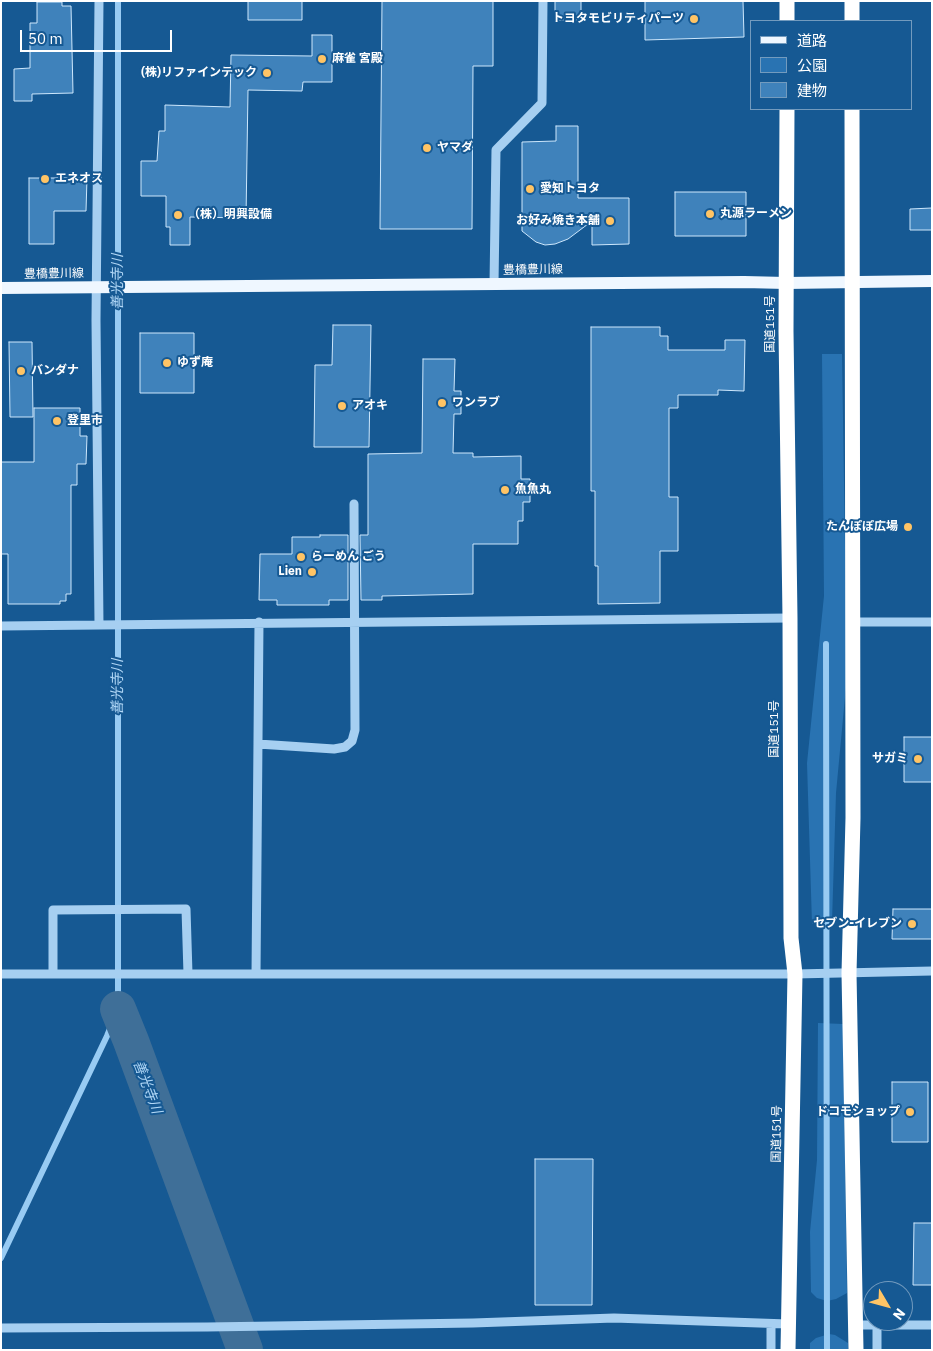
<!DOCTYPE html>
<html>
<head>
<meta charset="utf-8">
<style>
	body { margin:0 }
	#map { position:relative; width:933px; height:1351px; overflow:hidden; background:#165993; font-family:"IBM Plex Sans","Noto Sans JP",sans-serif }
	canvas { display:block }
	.frame { position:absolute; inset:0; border:2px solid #fff; pointer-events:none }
	.legend { position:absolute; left:750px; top:20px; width:162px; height:90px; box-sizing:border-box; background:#165993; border:1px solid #739bbe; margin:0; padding:6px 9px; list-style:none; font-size:15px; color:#fff }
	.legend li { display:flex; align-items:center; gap:10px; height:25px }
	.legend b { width:25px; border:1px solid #739bbe }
	.north { position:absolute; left:863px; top:1281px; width:50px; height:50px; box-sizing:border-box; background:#165993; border:1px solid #739bbe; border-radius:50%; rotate:127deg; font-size:14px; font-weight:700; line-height:20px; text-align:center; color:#fff }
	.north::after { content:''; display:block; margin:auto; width:18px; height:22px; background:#ffc465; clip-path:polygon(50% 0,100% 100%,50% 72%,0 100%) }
	.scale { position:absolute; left:20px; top:30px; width:152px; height:22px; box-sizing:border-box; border:2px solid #fff; border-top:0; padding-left:6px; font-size:15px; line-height:18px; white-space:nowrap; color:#fff; -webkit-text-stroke:4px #165993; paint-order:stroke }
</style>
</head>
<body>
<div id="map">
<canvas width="933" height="1351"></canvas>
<div class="frame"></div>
<ul class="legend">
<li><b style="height:6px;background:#eff7ff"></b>道路</li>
<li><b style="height:14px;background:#2973b2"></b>公園</li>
<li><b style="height:14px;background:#3f82bb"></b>建物</li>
</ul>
<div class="north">N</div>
<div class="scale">50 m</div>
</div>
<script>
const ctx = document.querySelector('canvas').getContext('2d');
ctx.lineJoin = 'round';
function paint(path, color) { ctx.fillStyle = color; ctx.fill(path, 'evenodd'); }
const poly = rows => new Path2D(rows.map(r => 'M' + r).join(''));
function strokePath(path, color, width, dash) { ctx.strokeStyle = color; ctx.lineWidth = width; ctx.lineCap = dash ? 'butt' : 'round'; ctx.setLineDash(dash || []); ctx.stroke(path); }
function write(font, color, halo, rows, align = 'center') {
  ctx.font = font + ' "IBM Plex Sans","Noto Sans JP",sans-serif'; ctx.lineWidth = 4; ctx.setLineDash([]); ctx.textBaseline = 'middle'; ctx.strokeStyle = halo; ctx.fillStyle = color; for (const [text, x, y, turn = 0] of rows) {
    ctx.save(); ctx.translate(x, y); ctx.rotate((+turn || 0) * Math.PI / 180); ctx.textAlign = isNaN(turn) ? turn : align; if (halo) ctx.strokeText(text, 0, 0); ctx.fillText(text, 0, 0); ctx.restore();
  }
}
const green = poly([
	[822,354,842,354,847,676,836,793,832,922,812,924,807,763,824,596],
	[818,1023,843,1024,847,1293,836,1299,827,1301,817,1298,811,1292,810,1232,817,1160],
	[829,1334,835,1335,848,1343,848,1350,810,1350,810,1343,816,1338]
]);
const stream = poly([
	[826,644,827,1350],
	[1,1258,107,1036,118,1009,118,1]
]);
const river = poly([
	[118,1009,131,1041,245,1350]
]);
const building = poly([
	[248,1,302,1,302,20,248,20,248,1],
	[382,1,493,1,493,66,473,66,472,229,380,229,382,1],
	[555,1,581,1,581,20,555,20,555,1],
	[645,1,743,1,744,37,645,40,645,1],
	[37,2,62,2,62,6,71,6,73,93,32,94,32,101,14,101,14,69,30,68,30,23,37,23,37,2],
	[312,35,332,35,332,82,303,82,302,91,248,90,246,218,190,217,190,245,170,245,170,227,166,227,166,196,141,196,141,161,157,161,159,131,165,131,165,105,230,107,231,55,312,56,312,35],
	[556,126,578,126,578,198,629,198,629,244,592,245,592,221,568,239,555,244,545,245,536,242,522,231,522,142,556,141,556,126],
	[29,178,87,178,86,211,54,211,54,244,29,244,29,178],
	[675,192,746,192,746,236,675,236,675,192],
	[932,208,932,230,910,230,910,209,932,208],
	[333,325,371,325,369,447,314,447,315,365,332,365,333,325],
	[591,327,660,327,660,336,668,336,668,350,725,350,725,340,745,340,744,391,718,390,718,395,678,395,678,408,669,408,669,497,678,497,678,551,660,551,660,603,598,604,598,566,595,566,595,491,591,491,591,327],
	[140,333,194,333,194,393,140,393,140,333],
	[9,342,32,342,33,417,10,417,9,342],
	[423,359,455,359,454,391,461,391,461,414,454,414,453,453,473,453,473,457,521,456,521,479,530,479,530,502,523,502,523,521,518,521,518,544,473,544,473,594,382,596,382,600,361,600,360,535,368,535,368,454,422,453,423,359],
	[34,408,80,408,80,436,87,436,86,464,77,464,77,485,71,485,71,594,66,594,66,601,60,601,60,604,8,604,8,554,1,554,1,462,34,462,34,408],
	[320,535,348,535,348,600,329,600,329,605,277,605,277,600,259,600,260,554,292,554,292,537,320,537,320,535],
	[904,737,932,737,932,782,904,782,904,737],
	[893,909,932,909,932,939,892,939,893,909],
	[892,1082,928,1082,928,1142,892,1142,892,1082],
	[535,1159,593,1159,592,1305,535,1305,535,1159],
	[914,1223,932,1223,932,1285,913,1285,914,1223]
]);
const minor = poly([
	[99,1,96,320,99,625],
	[494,284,496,150,542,103,543,1],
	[852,622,932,622],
	[1,626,790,618],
	[258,744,334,749,345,747,352,741,355,730,354,504],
	[1,974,795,974,932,971],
	[53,974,53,910,186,909,188,974],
	[256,974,259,622],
	[856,1325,932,1325],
	[877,1325,877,1350],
	[1,1328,207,1327,473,1323,614,1318,788,1324],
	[771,1350,771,1324]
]);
const major = poly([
	[1,288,744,282,786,283,932,281]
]);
const highway = poly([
	[852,1,852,21],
	[787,21,787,1],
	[787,109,786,331,790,618,791,938,795,974,788,1350],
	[852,109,853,818,849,973,856,1350]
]);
const markers = [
	[694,19,5,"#ffc465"],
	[322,59,5,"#ffc465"],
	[267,73,5,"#ffc465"],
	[427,148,5,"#ffc465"],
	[45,179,5,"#ffc465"],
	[530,189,5,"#ffc465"],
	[710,214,5,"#ffc465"],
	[178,215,5,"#ffc465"],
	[610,221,5,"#ffc465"],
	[167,363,5,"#ffc465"],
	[21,371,5,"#ffc465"],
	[442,403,5,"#ffc465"],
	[342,406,5,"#ffc465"],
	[57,421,5,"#ffc465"],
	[505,490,5,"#ffc465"],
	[908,527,5,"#ffc465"],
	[301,557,5,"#ffc465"],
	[312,572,5,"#ffc465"],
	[918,759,5,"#ffc465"],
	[912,924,5,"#ffc465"],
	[910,1112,5,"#ffc465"]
];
const poiNames = [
	["トヨタモビリティパーツ",684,19,"right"],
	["麻雀 宮殿",332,59],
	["(株)リファインテック",257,73,"right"],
	["ヤマダ",437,148],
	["エネオス",55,179],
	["愛知トヨタ",540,189],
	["丸源ラーメン",720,214],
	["（株）明興設備",188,215],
	["お好み焼き本舗",600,221,"right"],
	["ゆず庵",177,363],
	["バンダナ",31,371],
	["ワンラブ",452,403],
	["アオキ",352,406],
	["登里市",67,421],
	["魚魚丸",515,490],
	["たんぽぽ広場",898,527,"right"],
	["らーめん ごう",311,557],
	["Lien",302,572,"right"],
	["サガミ",908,759,"right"],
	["セブン-イレブン",902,924,"right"],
	["ドコモショップ",900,1112,"right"]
];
const streetNames = [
	["豊橋豊川線",533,270,-1],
	["豊橋豊川線",54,274,-1],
	["国道151号",771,324,-90],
	["国道151号",775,729,-90],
	["国道151号",777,1134,-89]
];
const waterNames = [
	["善光寺川",118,282,-90],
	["善光寺川",118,687,-90],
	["善光寺川",147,1087,69]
];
paint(green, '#2973b2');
strokePath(stream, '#98cbf3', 6);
strokePath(river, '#3f6f98', 36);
paint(building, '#3f82bb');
strokePath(building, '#cde7fc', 1);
strokePath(minor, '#a6cff1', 9);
strokePath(major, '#eff7ff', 12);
strokePath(highway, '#fff', 15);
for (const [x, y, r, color] of markers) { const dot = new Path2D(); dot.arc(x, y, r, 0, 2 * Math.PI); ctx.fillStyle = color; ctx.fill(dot); strokePath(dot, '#165993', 2); }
write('bold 12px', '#fff', '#165993', poiNames, 'left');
write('12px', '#fff', '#165993', streetNames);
write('italic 14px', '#b2d8f7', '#165993', waterNames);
</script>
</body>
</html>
